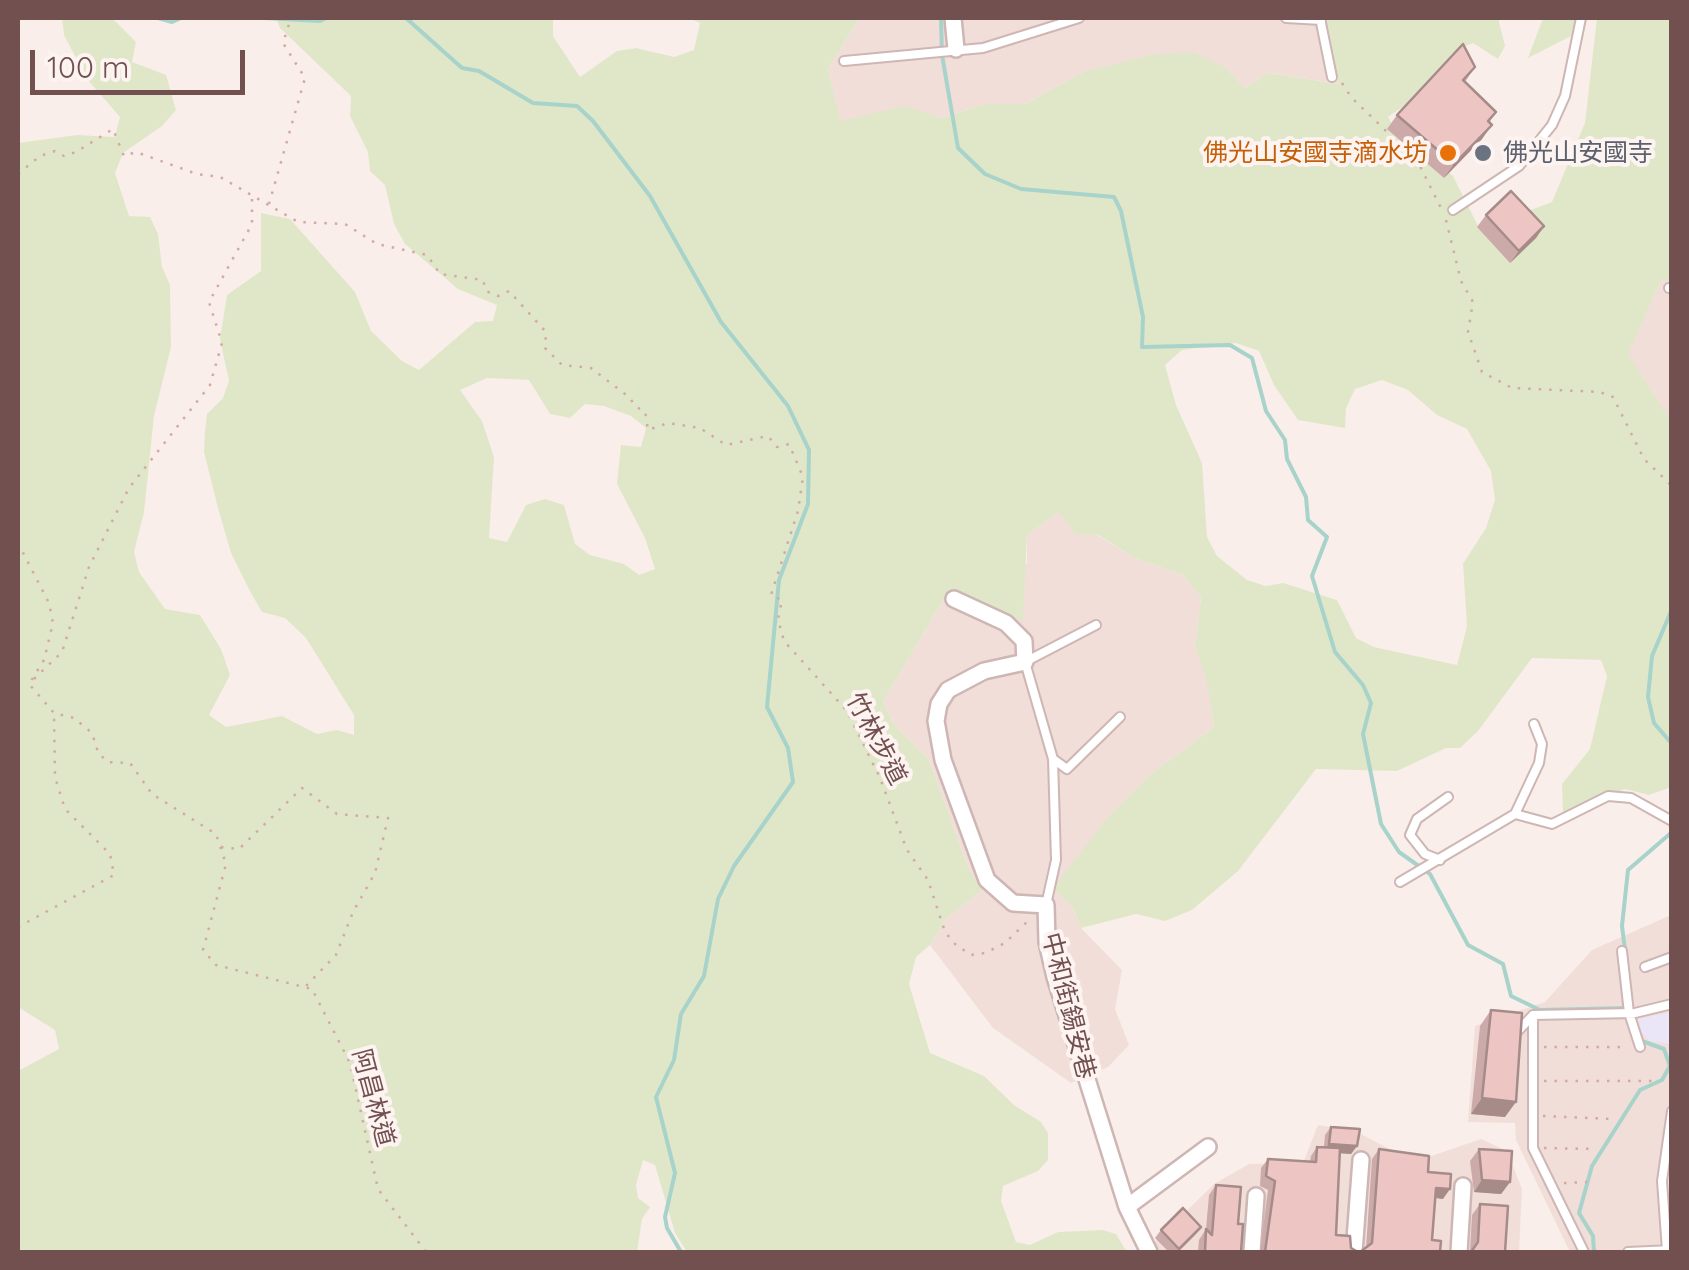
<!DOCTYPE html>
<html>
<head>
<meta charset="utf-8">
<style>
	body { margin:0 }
	#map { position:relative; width:1689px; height:1270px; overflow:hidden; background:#faeeea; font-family:Quicksand,sans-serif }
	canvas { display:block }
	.frame { position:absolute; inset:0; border:20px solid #725050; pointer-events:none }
	.scale { position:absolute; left:30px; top:50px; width:215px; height:45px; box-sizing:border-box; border:5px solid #725050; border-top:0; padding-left:12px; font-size:30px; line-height:35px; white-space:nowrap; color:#725050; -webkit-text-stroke:8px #fdf3f0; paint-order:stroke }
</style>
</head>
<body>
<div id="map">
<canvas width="1689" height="1270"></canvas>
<div class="frame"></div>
<div class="scale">100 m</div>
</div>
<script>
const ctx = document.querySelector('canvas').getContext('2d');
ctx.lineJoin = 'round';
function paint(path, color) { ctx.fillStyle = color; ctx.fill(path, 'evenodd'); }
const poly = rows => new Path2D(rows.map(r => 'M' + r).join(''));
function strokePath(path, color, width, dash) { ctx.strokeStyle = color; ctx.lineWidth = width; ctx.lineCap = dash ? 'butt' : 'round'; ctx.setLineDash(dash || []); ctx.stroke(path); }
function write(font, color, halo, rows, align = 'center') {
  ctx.font = font + ' Quicksand,"Noto Sans TC",sans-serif'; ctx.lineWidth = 8; ctx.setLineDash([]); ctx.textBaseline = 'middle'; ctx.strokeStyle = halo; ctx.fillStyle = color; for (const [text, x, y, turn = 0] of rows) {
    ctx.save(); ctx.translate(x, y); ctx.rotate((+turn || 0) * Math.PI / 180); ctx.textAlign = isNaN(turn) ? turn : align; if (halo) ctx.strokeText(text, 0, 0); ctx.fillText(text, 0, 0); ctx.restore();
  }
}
const residential = poly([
	[860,18,1326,18,1340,84,1268,73,1245,88,1224,66,1083,72,1025,104,984,104,942,118,905,107,839,122,828,69],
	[1671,279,1671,421,1627,354,1661,281],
	[1059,512,1135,558,1183,575,1201,598,1195,647,1207,678,1214,727,1153,772,1072,906,1081,928,1122,970,1115,1009,1129,1045,1108,1067,1071,1083,993,1028,930,945,947,918,982,890,968,867,929,760,894,724,883,702,949,590,1027,564,1027,535],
	[1671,915,1671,1252,1570,1252,1516,1140,1515,1123,1468,1122,1475,1026,1545,1002,1592,950],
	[1318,1125,1357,1132,1414,1162,1481,1139,1507,1151,1522,1189,1519,1252,1158,1252,1152,1245,1214,1184,1249,1164,1303,1163]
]);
const education = poly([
	[1671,1012,1672,1012,1671,1050,1670,1044,1649,1041,1641,1032,1639,1019]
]);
const green = poly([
	[62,18,112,18,136,42,132,62,166,75,176,110,162,126,123,153,115,173,129,216,150,217,158,234,162,267,170,285,171,347,154,416,144,512,134,552,139,572,165,609,200,615,221,649,230,675,209,715,226,727,282,716,317,734,337,730,354,735,354,715,306,638,285,618,262,612,251,593,231,553,218,508,204,452,205,431,207,414,223,398,229,381,220,339,227,295,261,271,261,213,290,219,355,292,371,331,402,361,419,370,475,322,493,321,497,305,458,289,405,244,394,224,385,185,370,171,368,152,350,116,351,96,280,28,276,18,553,18,553,36,580,77,617,51,636,48,674,57,694,50,700,23,688,18,860,18,828,69,840,121,905,106,942,118,984,104,1025,104,1083,72,1150,55,1192,52,1224,66,1245,88,1268,73,1339,84,1326,18,1498,18,1505,46,1498,59,1473,43,1461,48,1411,101,1388,117,1394,128,1453,176,1478,226,1496,246,1528,211,1552,202,1585,123,1597,18,1671,18,1671,279,1661,281,1628,354,1671,421,1671,787,1649,795,1625,789,1563,813,1562,784,1590,749,1607,676,1601,660,1532,658,1478,731,1460,748,1446,748,1397,771,1316,769,1238,871,1192,910,1165,921,1136,914,1081,928,1072,906,1053,888,1108,817,1153,772,1214,727,1206,678,1195,647,1201,598,1183,575,1135,558,1098,535,1076,535,1059,512,1027,535,1023,621,949,590,883,702,894,724,929,760,968,867,982,890,947,918,930,945,916,957,909,984,930,1053,984,1076,1014,1105,1041,1122,1048,1133,1048,1160,1038,1171,1003,1186,1001,1201,1016,1242,1030,1245,1058,1232,1103,1230,1116,1234,1127,1252,687,1252,675,1233,655,1165,643,1160,636,1185,638,1198,650,1207,642,1219,637,1252,18,1252,18,1071,59,1049,55,1030,18,1007,18,143,77,135,115,137,120,117,87,79,64,35],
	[1236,343,1259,351,1274,385,1298,420,1345,428,1346,408,1355,389,1382,380,1408,390,1437,415,1467,429,1491,471,1495,500,1486,528,1463,564,1467,626,1457,665,1374,647,1356,638,1337,600,1283,583,1266,586,1247,580,1217,556,1207,537,1202,463,1176,405,1165,365,1182,350],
	[487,378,529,380,550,414,570,418,585,404,604,406,631,416,646,428,641,447,621,445,617,484,645,538,655,569,639,575,624,564,590,555,575,544,564,505,545,499,526,505,507,542,489,538,494,457,482,421,460,390],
	[1543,18,1580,18,1577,33,1528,58]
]);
const stream = poly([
	[158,18,172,22,181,18],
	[264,18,320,21,326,18],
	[406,18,462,68,479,71,533,103,577,106,593,121,650,196,721,322,788,406,809,450,808,504,779,580,767,707,788,748,793,782,734,866,718,899,704,976,681,1014,674,1060,656,1097,675,1173,665,1217,667,1228,681,1252],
	[941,18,942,55,958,148,985,174,1021,189,1114,197,1121,211,1143,317,1142,347,1230,345,1252,358,1266,411,1285,440,1287,459,1306,497,1308,520,1327,537,1312,576,1335,652,1363,685,1371,703,1363,734,1381,824,1399,852,1430,874,1468,945,1503,964,1511,996,1540,1010,1627,1008],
	[1672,609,1652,656,1648,697,1654,723,1672,744],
	[1625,950,1622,926,1628,870,1672,832],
	[1594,1252,1593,1236,1579,1213,1592,1166,1640,1090,1662,1080,1670,1066,1664,1049,1642,1041]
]);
const path = poly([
	[1342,83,1351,97,1418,162,1441,208],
	[18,174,40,156,55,151,64,156,76,152,113,129,124,156,136,152,197,174,220,177,298,222,345,224,377,244,427,255,440,274,483,280,486,291,498,296,509,291,546,332,545,348,562,365,591,368,629,397,636,407,645,411,648,430,668,423,700,428,726,445,768,436,777,447,789,444,803,477,798,511,771,595,782,600,778,619,784,641,847,711,880,778,907,850,928,880,945,932,955,944,971,955,985,953,1005,943,1030,919],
	[269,204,305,78,283,43,291,18],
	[1446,220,1461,281,1473,302,1468,332,1482,372,1512,388,1600,392,1613,397,1644,459,1672,486],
	[18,543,49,603,53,623,44,660,29,684,54,713,74,718,92,733,98,752,107,762,130,763,152,794,216,834,226,864,203,950,216,965,312,989,350,1063,378,1189,426,1252],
	[34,679,62,652,89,567,129,488,210,385,222,343,209,302,252,224,252,197],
	[221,847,239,849,302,788,337,814,388,818,375,873,353,912,336,955,306,986],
	[18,927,114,875,110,854,65,809,55,777,54,713],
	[1544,1047,1626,1047],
	[1544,1081,1654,1081],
	[1543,1116,1614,1119],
	[1544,1148,1596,1149],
	[1564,1183,1587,1182]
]);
const lane = poly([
	[1286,18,1321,20],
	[1320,18,1332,77],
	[844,61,983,48,1079,18],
	[1453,210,1519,166,1552,125,1565,96,1581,18],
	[1669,288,1672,288],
	[1534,724,1542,744,1539,763,1515,814,1552,824,1608,796,1631,798,1672,821],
	[1053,759,1067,769,1120,717],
	[1440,860,1425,854,1410,835,1417,819,1448,797],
	[1400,882,1515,814],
	[1046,905,1056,860,1053,759,1025,662,1096,625],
	[1622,951,1629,1013,1640,1047],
	[1645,967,1672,957],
	[1533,1015,1533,1148,1584,1252],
	[1519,1030,1533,1015,1635,1013,1672,1004],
	[1667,1251,1662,1181,1672,1111],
	[1628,1252,1672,1250]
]);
const street = poly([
	[953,18,956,49],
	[954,599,1006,623,1024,641,1025,662,984,671,948,690,939,704,936,721,943,760,987,880,1013,903,1046,905,1047,942,1055,977,1127,1207,1149,1252],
	[1127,1207,1208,1147],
	[1252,1252,1256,1196],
	[1354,1252,1361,1160],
	[1459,1252,1463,1186]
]);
const wall = poly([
	[1475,67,1465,82,1496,112,1489,123,1482,139,1444,178,1387,129,1397,115],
	[1486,215,1544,226,1536,238,1510,263,1477,227],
	[1491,1010,1505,1117,1471,1114,1480,1026],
	[1331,1127,1357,1146,1351,1154,1339,1153,1336,1235,1358,1252,1260,1252,1268,1190,1260,1186,1261,1168,1268,1159,1310,1162,1311,1156,1317,1147,1324,1147,1325,1135],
	[1379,1149,1428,1172,1443,1199,1436,1198,1432,1240,1366,1248,1372,1159],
	[1479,1149,1510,1182,1501,1194,1474,1192,1470,1161],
	[1216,1185,1238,1224,1241,1252,1198,1252,1199,1240,1206,1229,1209,1195],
	[1480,1204,1505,1252,1470,1252,1472,1215],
	[1201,1227,1195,1235,1178,1252,1169,1252,1155,1238,1161,1230]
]);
const shadedWall = poly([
	[1492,125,1482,139,1444,178,1454,164],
	[1544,226,1536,238,1510,263,1519,251],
	[1482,1098,1516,1102,1505,1117,1471,1114],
	[1329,1144,1357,1146,1351,1154,1324,1152],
	[1482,1180,1510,1182,1501,1194,1474,1192],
	[1436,1188,1450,1189,1443,1199,1430,1197]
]);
const building = poly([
	[1463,44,1475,67,1463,80,1496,112,1488,121,1492,125,1454,164,1397,115,1463,44],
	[1511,191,1544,226,1519,251,1486,215,1511,191],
	[1491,1010,1522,1013,1516,1102,1482,1098,1491,1010],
	[1331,1127,1360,1129,1357,1146,1329,1144,1331,1127],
	[1317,1147,1340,1148,1336,1235,1350,1236,1351,1248,1358,1252,1265,1252,1275,1181,1266,1176,1268,1159,1316,1162,1317,1147],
	[1379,1149,1429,1156,1428,1172,1451,1174,1450,1189,1436,1188,1432,1240,1441,1241,1440,1252,1360,1252,1372,1243,1379,1149],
	[1479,1149,1512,1151,1510,1182,1482,1180,1479,1149],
	[1216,1185,1241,1187,1238,1224,1243,1224,1241,1252,1205,1252,1206,1229,1212,1235,1216,1185],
	[1480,1204,1508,1206,1505,1252,1471,1252,1478,1242,1480,1204],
	[1183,1208,1201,1227,1179,1249,1161,1230,1183,1208]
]);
const markers = [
	[1448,153,10,"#e8710a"],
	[1483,153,10,"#6b7280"]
];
const foodNames = [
	["佛光山安國寺滴水坊",1428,153]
];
const worshipNames = [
	["佛光山安國寺",1503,153]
];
const streetNames = [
	["竹林步道",876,739,62],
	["中和街錫安巷",1068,1006,76],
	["阿昌林道",373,1098,75]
];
paint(residential, '#f1ded9');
paint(education, '#ebe6f7');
paint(green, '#e0e7c9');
strokePath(stream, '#a7d3ca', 4);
strokePath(lane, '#ceb6b4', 12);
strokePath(street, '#ceb6b4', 20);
strokePath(path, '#d2a9a7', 2.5, [2.5, 8]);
strokePath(lane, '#fff', 8);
strokePath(street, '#fff', 15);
paint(wall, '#ccaaa9');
paint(shadedWall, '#a68b89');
paint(building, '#edc6c4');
strokePath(building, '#a68b89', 2.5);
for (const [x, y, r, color] of markers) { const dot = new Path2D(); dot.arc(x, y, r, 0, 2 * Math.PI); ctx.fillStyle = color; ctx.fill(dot); strokePath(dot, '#fdf3f0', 4); }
write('25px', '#c56008', '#fdf3f0', foodNames, 'right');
write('25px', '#5b616d', '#fdf3f0', worshipNames, 'left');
write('25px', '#725050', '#fdf3f0', streetNames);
</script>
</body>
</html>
